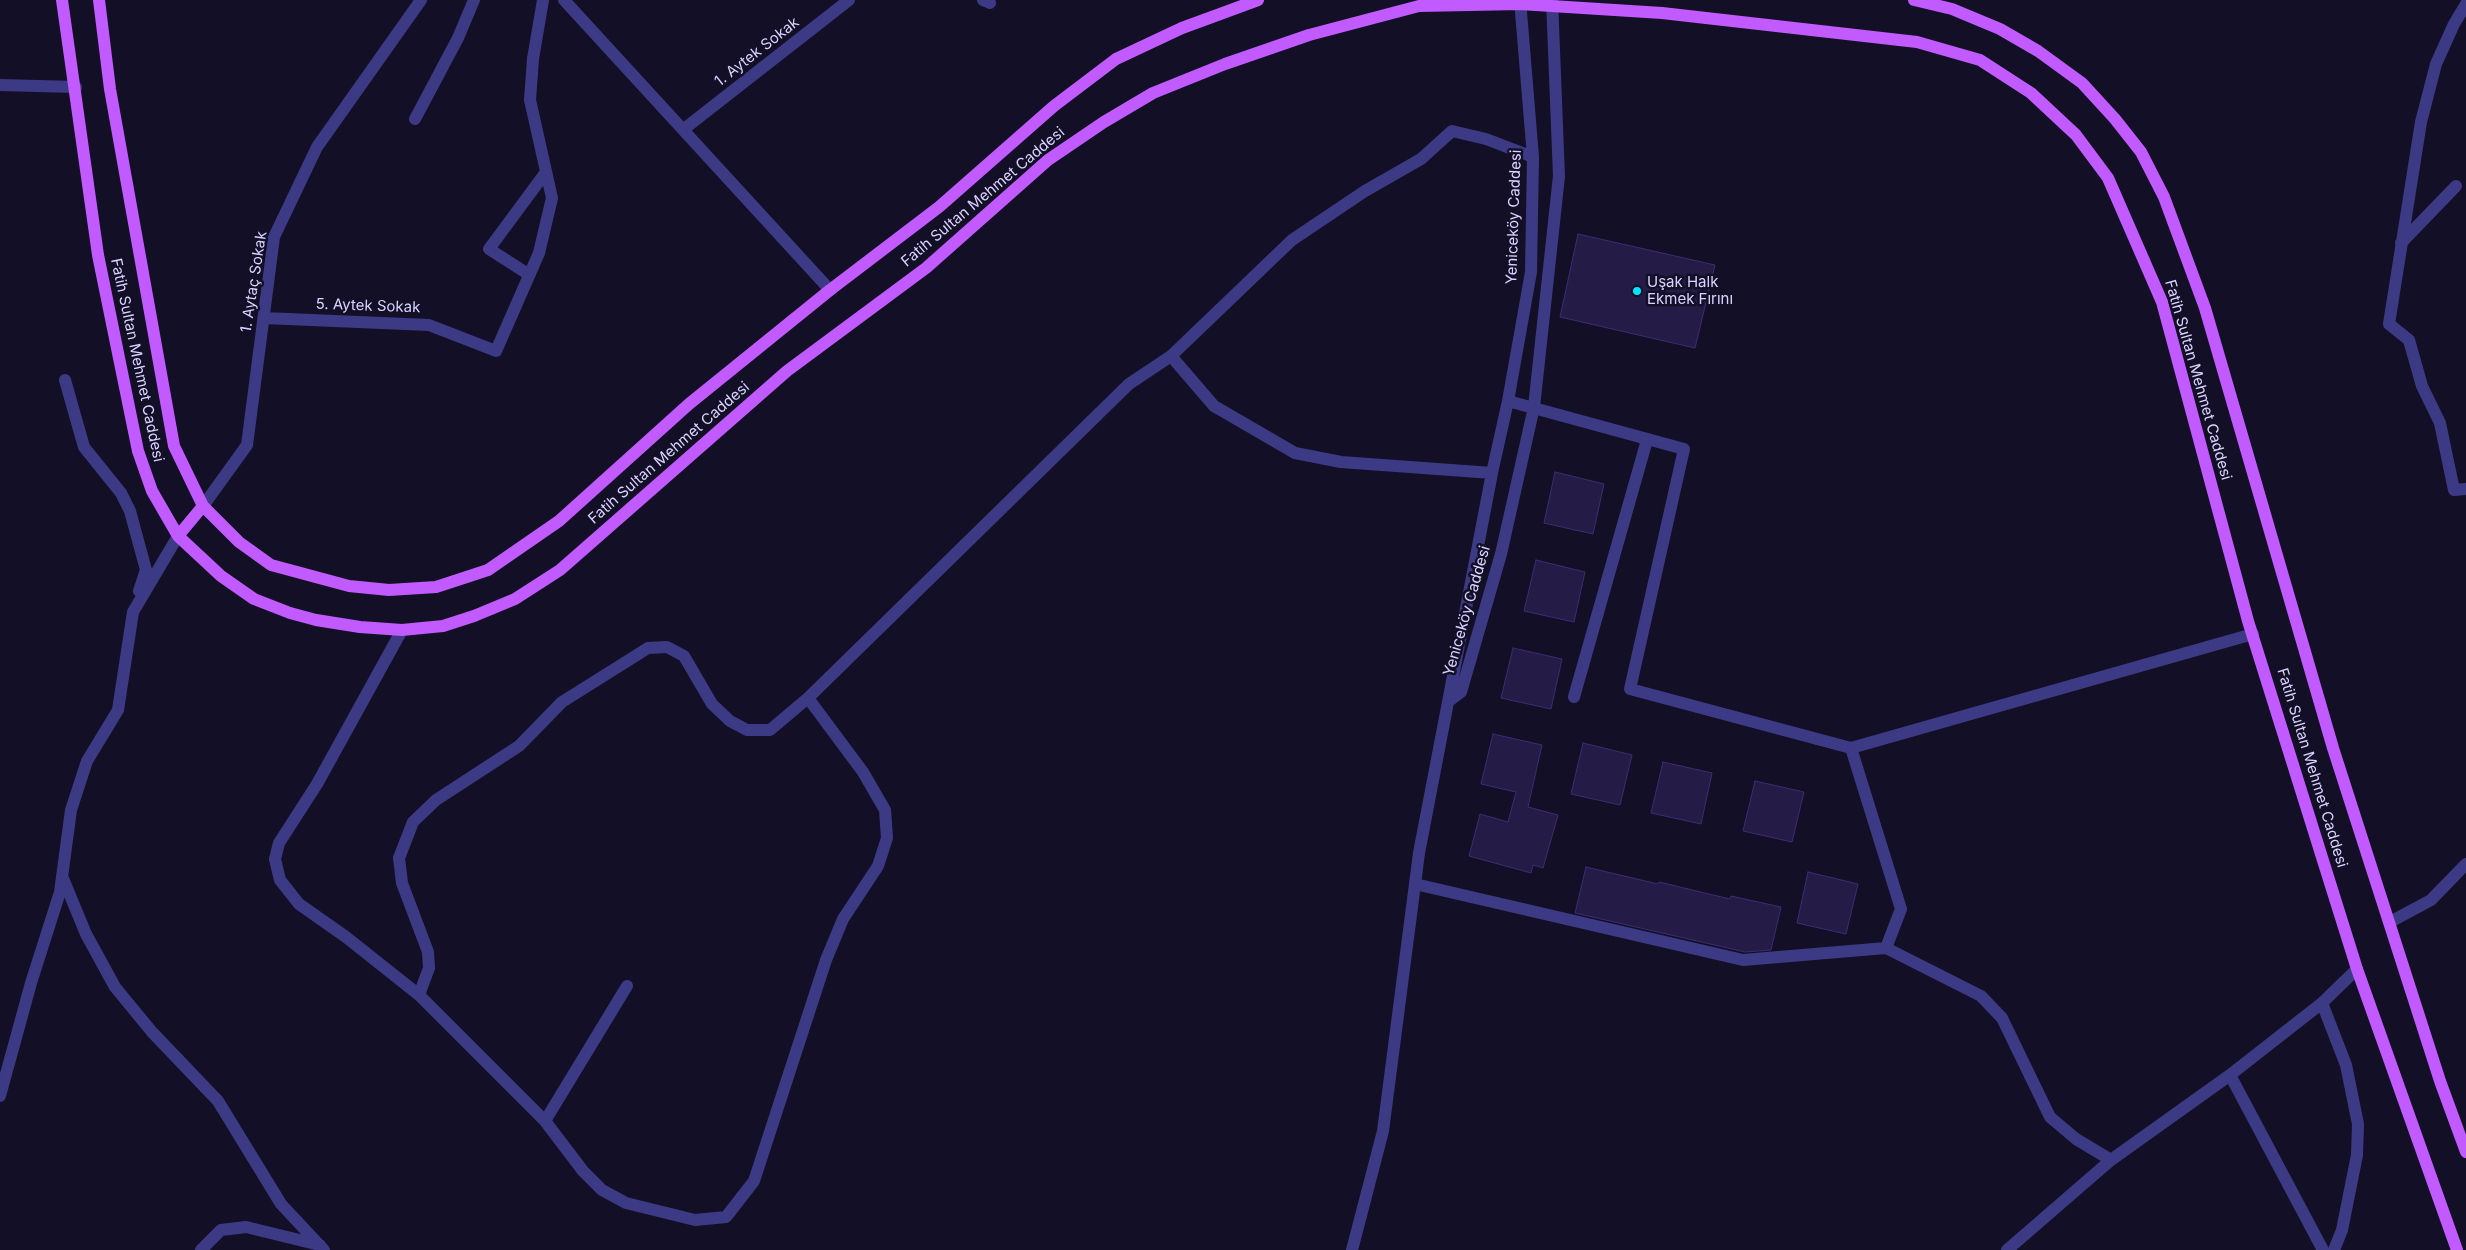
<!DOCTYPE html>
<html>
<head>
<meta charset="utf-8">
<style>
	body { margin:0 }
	canvas { display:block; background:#130f26 }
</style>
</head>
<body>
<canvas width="2466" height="1250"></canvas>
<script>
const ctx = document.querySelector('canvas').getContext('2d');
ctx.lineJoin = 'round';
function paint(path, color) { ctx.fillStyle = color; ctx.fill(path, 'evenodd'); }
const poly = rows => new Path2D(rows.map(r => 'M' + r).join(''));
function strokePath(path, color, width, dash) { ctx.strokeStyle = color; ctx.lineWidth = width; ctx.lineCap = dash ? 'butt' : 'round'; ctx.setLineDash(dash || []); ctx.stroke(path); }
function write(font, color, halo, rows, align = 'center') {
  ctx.font = font + ' Inter,sans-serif'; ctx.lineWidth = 5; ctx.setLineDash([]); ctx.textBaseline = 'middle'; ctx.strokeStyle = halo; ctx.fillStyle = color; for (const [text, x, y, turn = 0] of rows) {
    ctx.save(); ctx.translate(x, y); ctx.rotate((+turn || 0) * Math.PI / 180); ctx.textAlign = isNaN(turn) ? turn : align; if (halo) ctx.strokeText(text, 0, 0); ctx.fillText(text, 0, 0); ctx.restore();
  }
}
const building = poly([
	[1578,234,1715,265,1695,348,1560,317,1578,234],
	[1555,472,1604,484,1593,534,1544,523,1555,472],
	[1536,560,1585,572,1574,622,1524,611,1536,560],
	[1513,648,1562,659,1551,709,1501,698,1513,648],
	[1493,734,1542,745,1528,807,1558,815,1543,868,1533,865,1531,873,1469,856,1480,814,1508,822,1516,792,1481,784,1493,734],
	[1583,743,1632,755,1620,805,1571,794,1583,743],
	[1663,762,1712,773,1701,824,1651,813,1663,762],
	[1755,781,1804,792,1792,842,1743,831,1755,781],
	[1586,867,1658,884,1659,882,1730,899,1731,896,1781,907,1771,950,1745,952,1575,913,1586,867],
	[1808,872,1858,884,1846,934,1797,923,1808,872]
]);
const minor = poly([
	[564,0,830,290],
	[983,0,990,3],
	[2466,4,2454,24,2436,64,2421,122,2389,324,2409,340,2422,386,2440,423,2454,490,2466,489],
	[0,85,76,87],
	[415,119,458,38,474,0],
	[684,129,849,0],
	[2401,243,2456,186],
	[528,274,489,249,546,172],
	[264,318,429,325,496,351,539,253,552,198,530,100,533,59,543,0],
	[1171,356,1214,406,1295,453,1341,462,1492,473],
	[65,380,84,447,121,493,130,511,146,570,139,591],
	[1508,401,1684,449,1630,689,1851,748,2253,634],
	[203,506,247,445,274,237,317,147,421,0],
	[402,630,317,784,279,843,275,859,280,880,299,904,346,937,419,995,545,1121,583,1171,602,1190,626,1203,695,1220,726,1217,754,1181,826,960,843,919,878,866,887,838,885,810,863,772,808,698],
	[1574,697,1647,440],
	[1449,701,1461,692,1501,554,1534,407,1559,176,1552,0],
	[62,876,86,934,115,987,152,1032,218,1101,281,1204,324,1250],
	[1415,884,1743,960,1886,948,1901,909,1851,748],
	[2390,922,2431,900,2466,864],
	[1886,948,1981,996,2002,1018,2050,1117,2076,1139,2111,1160],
	[419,995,429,968,428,952,402,883,399,858,413,822,436,800,519,746,562,702,648,648,667,647,684,656,712,704,730,721,747,730,770,730,808,698,1129,384,1171,356,1292,240,1365,191,1421,159,1452,131,1486,139,1533,157],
	[2322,1003,2346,1065,2358,1124,2357,1155,2342,1230,2334,1250],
	[2230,1075,2323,1250],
	[0,1096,31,983,60,892,71,810,87,761,118,710,133,612,178,536],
	[545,1121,627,986],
	[201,1250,221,1230,246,1227,320,1245],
	[1352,1250,1383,1131,1419,853,1492,473,1508,401,1531,272,1533,157,1520,0],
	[2007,1250,2111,1160,2230,1075,2322,1003,2357,969]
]);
const major = poly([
	[62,0,98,255,138,451,152,491,178,536,221,576,254,599,290,613,316,620,360,627,402,630,443,626,474,616,515,599,560,570,787,371,926,268,1048,160,1104,122,1153,93,1225,64,1309,35,1419,6,1520,4,1662,13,1917,42,1980,60,2031,93,2076,135,2108,178,2162,302,2248,621,2357,969,2457,1250],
	[99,0,110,89,174,446,203,506,239,542,271,565,349,586,389,590,436,587,488,570,559,521,689,404,830,290,939,207,1054,106,1116,59,1182,28,1258,0],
	[1914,0,1952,9,2000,29,2038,51,2082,83,2115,119,2141,152,2164,197,2205,308,2333,748,2440,1081,2466,1152],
	[178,536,203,506]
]);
const markers = [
	[1637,291,5,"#00e5ff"]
];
const streetNames = [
	["1. Aytek Sokak",757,52,-38],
	["Fatih Sultan Mehmet Caddesi",983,197,-40],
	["Yeniceköy Caddesi",1514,217,-88],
	["1. Aytaç Sokak",254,282,-81],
	["5. Aytek Sokak",368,306,2],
	["Fatih Sultan Mehmet Caddesi",137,360,78],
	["Fatih Sultan Mehmet Caddesi",2198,380,74],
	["Fatih Sultan Mehmet Caddesi",669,453,-41],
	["Yeniceköy Caddesi",1467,611,-74],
	["Fatih Sultan Mehmet Caddesi",2312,768,73]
];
const poiNames = [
	["Uşak Halk",1647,282],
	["Ekmek Fırını",1647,299]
];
paint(building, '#241b47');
strokePath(building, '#3b2d73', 1);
strokePath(minor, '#3d3a85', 12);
strokePath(major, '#c25bff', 12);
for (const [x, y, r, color] of markers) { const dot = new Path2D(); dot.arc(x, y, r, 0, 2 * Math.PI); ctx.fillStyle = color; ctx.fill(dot); strokePath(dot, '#130f26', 2); }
write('15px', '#d9d4ff', '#130f26', streetNames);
write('15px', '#d9d4ff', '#130f26', poiNames, 'left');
</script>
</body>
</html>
